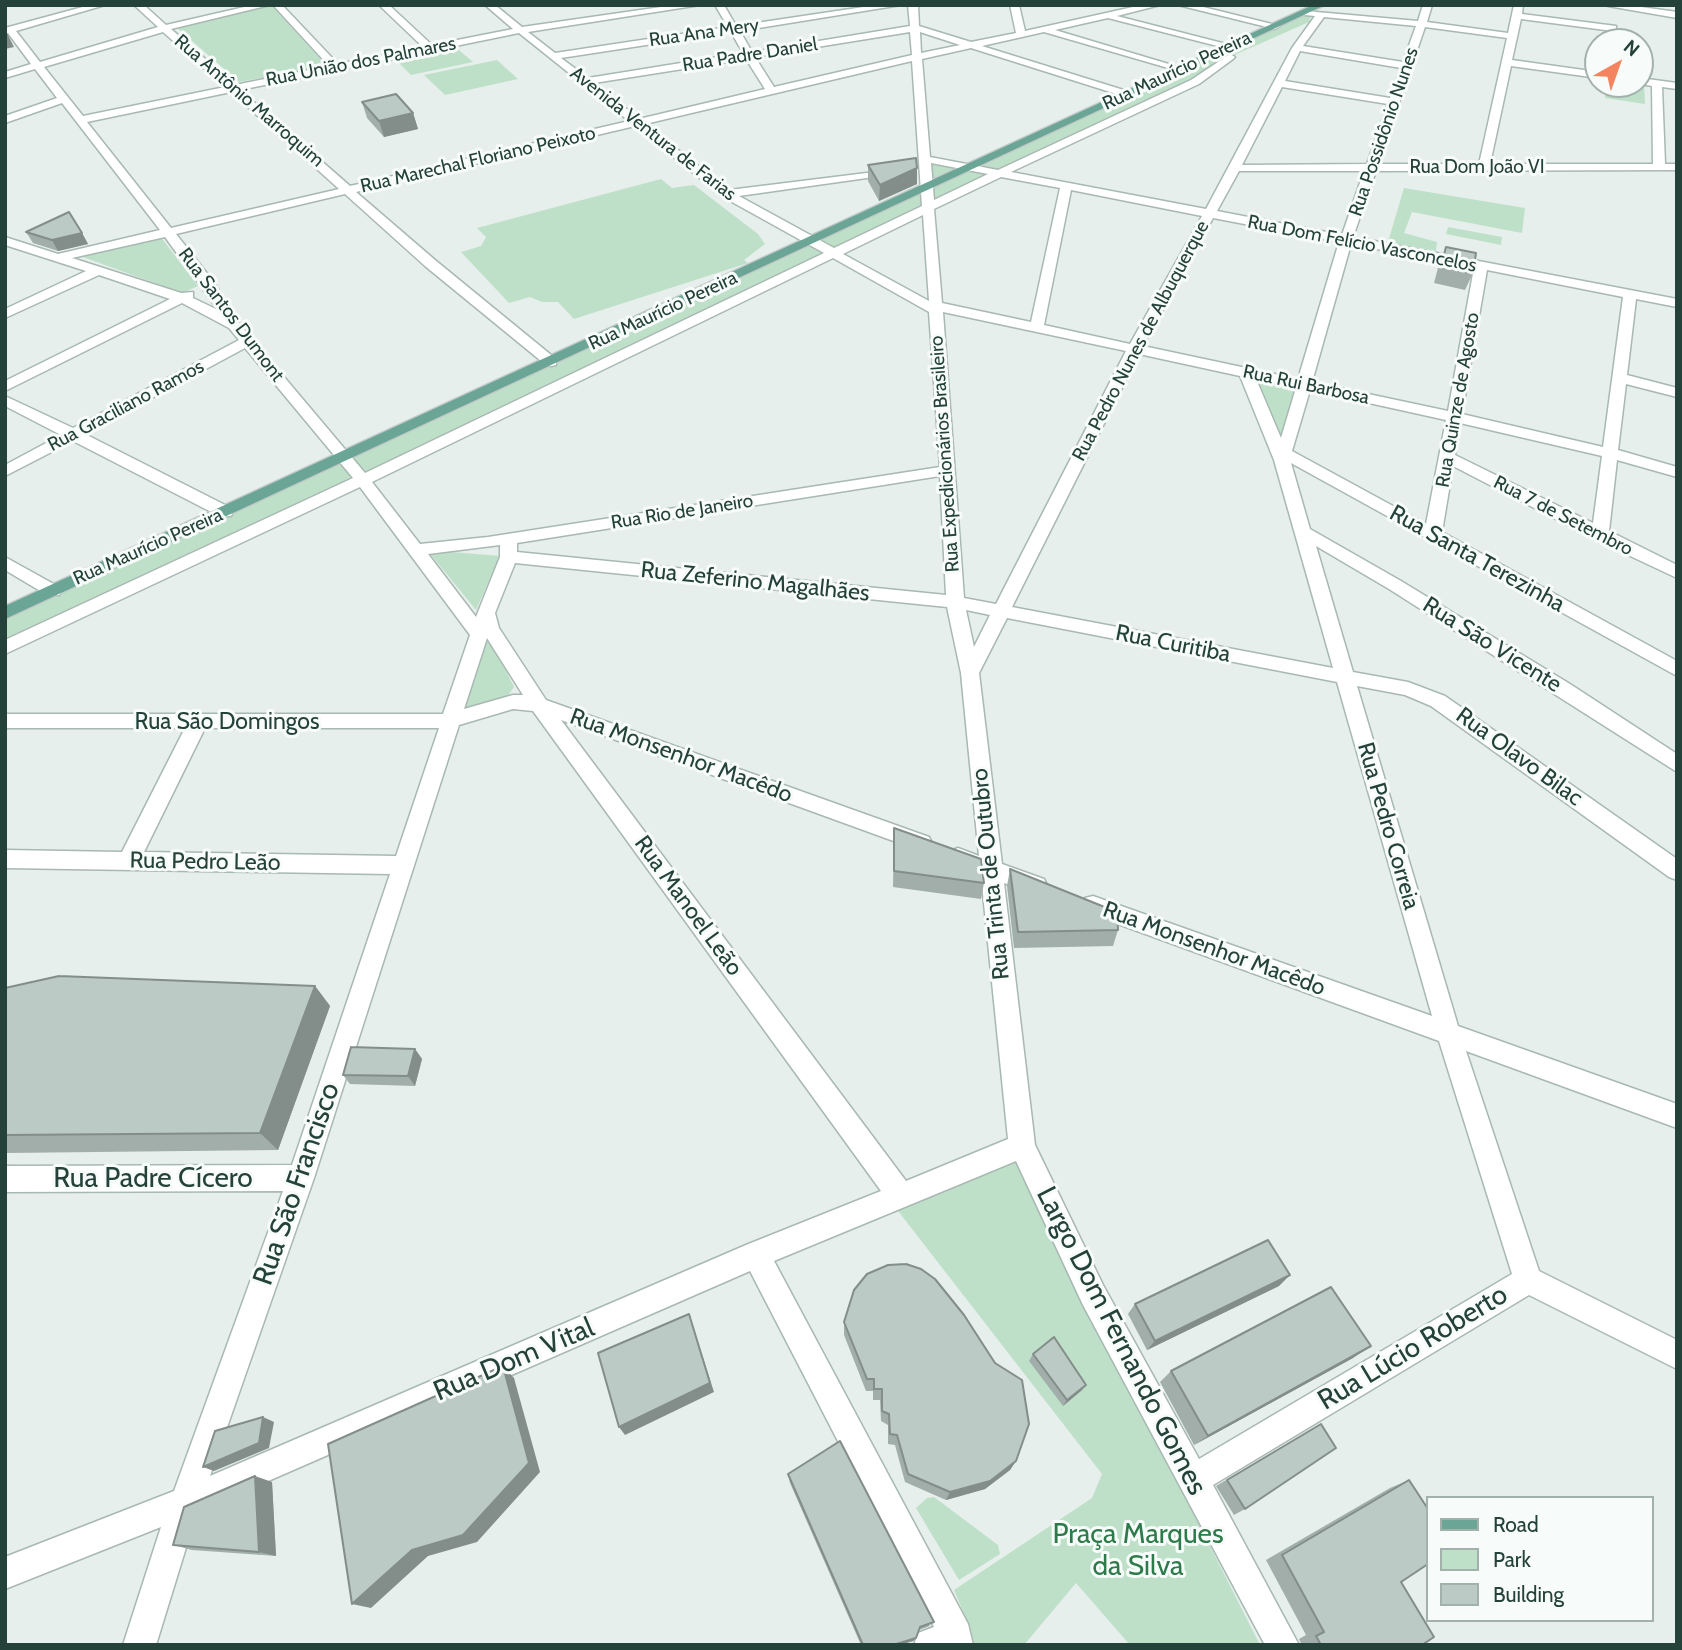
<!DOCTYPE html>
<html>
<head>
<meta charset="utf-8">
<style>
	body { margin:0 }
	#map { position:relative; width:1682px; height:1650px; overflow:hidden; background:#e6efeb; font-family:Cabin,sans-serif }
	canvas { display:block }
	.frame { position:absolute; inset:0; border:7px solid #24423a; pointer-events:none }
	.legend { position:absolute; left:1426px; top:1496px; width:228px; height:126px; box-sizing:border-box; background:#f7fbf9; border:2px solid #a3b1ad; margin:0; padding:9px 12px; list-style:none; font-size:21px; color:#24423a }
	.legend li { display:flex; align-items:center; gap:14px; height:35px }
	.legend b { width:35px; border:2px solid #a3b1ad }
	.north { position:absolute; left:1584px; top:28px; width:70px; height:70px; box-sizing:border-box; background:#f7fbf9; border:2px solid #a3b1ad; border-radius:50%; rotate:40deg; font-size:19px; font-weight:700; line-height:28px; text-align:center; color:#24423a }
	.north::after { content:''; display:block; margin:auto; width:24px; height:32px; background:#f4845f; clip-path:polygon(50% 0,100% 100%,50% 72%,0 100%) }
</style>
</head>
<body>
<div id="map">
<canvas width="1682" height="1650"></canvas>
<div class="frame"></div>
<ul class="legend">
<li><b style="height:9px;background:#6aa596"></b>Road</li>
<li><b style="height:19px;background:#bfe0c8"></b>Park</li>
<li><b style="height:19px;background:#bbcac4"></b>Building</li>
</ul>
<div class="north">N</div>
</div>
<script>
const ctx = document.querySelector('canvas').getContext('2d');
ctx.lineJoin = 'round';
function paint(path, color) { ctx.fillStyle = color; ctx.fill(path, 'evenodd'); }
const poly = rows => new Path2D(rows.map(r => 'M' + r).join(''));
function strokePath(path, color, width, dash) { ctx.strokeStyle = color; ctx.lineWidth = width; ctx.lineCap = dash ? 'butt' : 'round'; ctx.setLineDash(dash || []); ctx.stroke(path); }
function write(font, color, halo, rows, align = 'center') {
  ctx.font = font + ' Cabin,sans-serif'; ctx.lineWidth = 6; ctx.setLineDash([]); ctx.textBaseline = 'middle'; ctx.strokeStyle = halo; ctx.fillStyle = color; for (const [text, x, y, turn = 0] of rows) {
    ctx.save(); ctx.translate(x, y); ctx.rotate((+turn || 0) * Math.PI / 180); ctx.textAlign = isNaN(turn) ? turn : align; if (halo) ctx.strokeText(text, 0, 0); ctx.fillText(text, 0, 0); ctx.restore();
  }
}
const green = poly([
	[272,6,327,66,239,82,175,26],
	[1305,13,1312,13,1309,22,1230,57,1195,82,5,648,5,613,926,188,925,159,968,168],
	[459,50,473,62,411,75,399,63],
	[497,60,518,79,445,95,424,75],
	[1606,84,1644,85,1645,104,1605,98],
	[661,179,672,188,694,185,758,234,765,244,744,260,748,263,574,319,558,302,542,302,530,297,509,303,461,252,481,246,486,237,477,228],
	[1404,188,1525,208,1522,233,1412,212,1404,233,1437,242,1436,251,1388,242],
	[1448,227,1502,237,1501,245,1446,234],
	[160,236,198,286,182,293,80,256],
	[1246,372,1302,385,1283,453],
	[427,550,500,556,476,610],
	[484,626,514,687,507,697,461,711],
	[1017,1159,1063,1255,1260,1645,1130,1645,1076,1583,1024,1645,971,1645,969,1626,954,1590,1092,1498,1102,1474,895,1207],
	[934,1497,998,1545,1000,1554,959,1580,916,1508,927,1498]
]);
const minor = poly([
	[90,5,105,5,16,31,40,62,158,27,134,5,144,5,166,25,253,5,270,5,171,29,235,85,329,66,273,5,282,5,338,64,423,47,379,5,389,5,432,45,513,29,485,5,495,5,522,27,675,5,700,5,528,32,555,53,728,27,715,5,724,5,736,26,877,5,901,5,740,31,752,52,910,26,908,5,918,5,919,26,971,42,1016,33,1010,5,1019,5,1025,31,1142,5,1160,5,1117,16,1234,46,1229,49,1108,18,1055,30,1182,68,1182,72,1044,32,982,46,1130,92,1130,96,1126,97,971,48,922,59,930,157,998,170,1191,80,1230,54,1235,57,1233,59,1199,84,1011,172,1206,209,1292,48,1315,16,1305,15,1305,11,1418,21,1423,5,1432,5,1427,22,1508,33,1514,5,1523,5,1522,14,1616,26,1616,30,1613,31,1521,19,1512,60,1598,72,1598,78,1511,66,1490,164,1653,164,1652,86,1640,84,1640,78,1677,83,1677,89,1662,87,1665,164,1677,164,1677,170,1376,171,1353,237,1677,299,1677,307,1636,299,1627,375,1677,388,1677,397,1626,384,1618,450,1677,467,1677,477,1617,460,1609,531,1677,565,1677,578,1594,539,1453,466,1442,532,1677,661,1677,676,1291,463,1310,529,1401,581,1570,684,1677,754,1677,772,1389,589,1316,546,1353,672,1408,682,1445,696,1677,859,1677,880,1669,877,1431,706,1405,695,1357,686,1458,1026,1677,1104,1677,1128,1466,1051,1539,1271,1677,1340,1677,1369,1529,1295,1213,1485,1299,1645,1265,1645,1083,1305,1016,1161,774,1261,968,1624,973,1645,914,1645,918,1633,934,1627,750,1271,197,1512,156,1645,123,1645,161,1527,5,1589,5,1557,174,1491,283,1191,5,1192,5,1166,292,1165,390,874,5,868,5,850,122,852,185,728,5,728,5,714,443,714,470,635,360,487,5,654,5,640,353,478,245,348,85,434,231,508,233,512,231,516,219,516,73,441,5,476,5,465,61,435,5,406,5,396,73,428,239,340,229,328,182,303,5,391,5,381,170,299,99,275,5,318,5,309,86,271,5,245,5,237,58,254,160,230,62,103,5,123,5,116,57,98,35,69,5,78,5,72,31,64,8,33,5,34,5,28,90,5],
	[1324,17,1416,26,1403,62,1303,46,1324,17],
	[1425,27,1507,38,1479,164,1378,164,1425,27],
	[163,32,225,87,83,116,44,67,163,32],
	[731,32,743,53,588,78,561,58,731,32],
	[910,32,912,55,774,87,755,57,910,32],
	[920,32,960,45,921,53,920,32],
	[519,33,629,121,350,186,240,90,519,33],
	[1300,51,1401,68,1390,98,1285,81,1300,51],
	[746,59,765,89,639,119,594,83,746,59],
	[912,61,922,206,834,248,739,196,895,174,899,173,899,169,729,190,645,124,912,61],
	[1282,87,1388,104,1367,164,1242,165,1282,87],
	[231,92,339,189,171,228,87,122,231,92],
	[635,126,723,197,824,253,365,473,242,327,213,281,176,234,345,194,425,266,546,365,551,366,556,365,556,359,435,260,356,192,635,126],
	[931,163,988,174,934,200,931,163],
	[1239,171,1364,171,1342,235,1217,211,1239,171],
	[1001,177,1060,188,1031,322,942,303,934,209,1001,177],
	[1071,190,1202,216,1130,344,1044,325,1071,190],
	[923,215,929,301,843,254,923,215],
	[1213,218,1339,242,1298,379,1143,346,1213,218],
	[165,237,218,310,193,298,193,292,181,293,72,258,165,237],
	[1351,244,1474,268,1448,411,1312,382,1351,244],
	[833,258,929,312,940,467,488,537,420,544,372,482,833,258],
	[1487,270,1623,297,1603,447,1462,414,1487,270],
	[943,312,1126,351,996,604,964,598,943,312],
	[1139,354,1240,376,1274,460,1333,668,1012,607,1139,354],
	[1256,379,1296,388,1281,438,1256,379],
	[1310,390,1446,420,1426,524,1292,451,1310,390],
	[1460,423,1602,456,1593,523,1455,455,1460,423],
	[940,476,946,595,517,552,517,543,940,476],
	[500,545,500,557,476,617,428,554,500,545],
	[515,563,947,607,961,673,979,856,958,848,950,851,947,857,950,863,981,874,1008,1139,906,1181,561,720,921,851,929,849,932,843,929,837,546,700,499,628,495,613,515,563],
	[966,610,990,615,974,647,966,610],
	[1007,618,1337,682,1432,1016,1093,896,1085,898,1082,905,1085,912,1439,1041,1512,1274,1199,1459,1103,1285,1035,1145,1004,883,1036,894,1044,891,1047,885,1044,879,1002,864,979,673,1007,618],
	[487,638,523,695,513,695,464,709,487,638],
	[513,709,533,711,881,1191,746,1245,210,1476,314,1178,459,725,513,709],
	[205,728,439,728,396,856,144,852,205,728],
	[1178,5,1195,5,1280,26,1275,29,1178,5],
	[1627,5,1677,12,1677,18,1608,6,1627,5],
	[5,557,59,587,62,591,59,595,47,595,5,570,5,557]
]);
const major = poly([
	[1313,5,1325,5,5,619,5,606,1313,5]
]);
const wall = poly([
	[362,102,413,113,418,129,384,137,367,118],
	[868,165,917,168,917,184,879,201,868,181],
	[26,232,82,233,88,244,58,251,33,243],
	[1446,247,1473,273,1465,290,1434,283,1439,264],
	[894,828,984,883,981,899,893,887],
	[1010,869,1118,930,1113,946,1014,948,1007,886],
	[315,986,330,1006,278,1150,5,1153,5,988],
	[415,1049,422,1059,415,1086,350,1084,343,1075],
	[1279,1286,1147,1350,1128,1314,1135,1304],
	[844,1322,1016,1461,1010,1470,985,1489,946,1500,905,1482,895,1445,888,1444,888,1425,881,1421,880,1400,873,1400,873,1391,866,1391,844,1335],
	[1033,1354,1082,1390,1063,1406,1029,1361],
	[1353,1358,1194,1445,1160,1382,1171,1371],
	[1321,1424,1245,1509,1234,1515,1216,1486],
	[788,1474,930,1626,919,1630,916,1638,913,1641,899,1645,861,1645,790,1483],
	[1409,1480,1401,1582,1422,1645,1302,1645,1299,1639,1306,1635,1266,1560,1390,1488],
	[272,1482,276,1556,192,1550,173,1545]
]);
const shadedWall = poly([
	[5,29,14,47,5,49],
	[413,113,418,129,384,137,379,121],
	[917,168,917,184,879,201,880,185],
	[82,233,88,244,58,251,52,240],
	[315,986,330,1006,278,1150,260,1133],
	[415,1049,422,1059,415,1086,408,1076],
	[1290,1275,1279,1286,1147,1350,1155,1341],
	[689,1314,714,1392,625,1435,619,1427],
	[1371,1346,1353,1358,1194,1445,1208,1436],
	[503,1366,514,1378,540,1472,477,1542,428,1556,371,1608,352,1604,412,1550],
	[1086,1385,1082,1390,1063,1406,1067,1400],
	[263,1417,274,1422,269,1448,214,1471,203,1467],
	[1016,1461,1010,1470,985,1489,946,1500,950,1492],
	[255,1476,272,1482,276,1556,259,1552],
	[916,1638,913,1641,899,1645,893,1645]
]);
const building = poly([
	[396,94,413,113,379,121,362,102,396,94],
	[916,158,917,168,880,185,868,165,916,158],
	[69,212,82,233,52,240,26,232,69,212],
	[1446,247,1476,253,1473,273,1441,266,1446,247],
	[894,828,981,859,984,883,894,871,894,828],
	[1010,869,1117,912,1118,930,1018,932,1010,869],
	[59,976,315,986,260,1133,5,1135,5,988,59,976],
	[351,1047,415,1049,408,1076,343,1075,351,1047],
	[1268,1240,1290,1275,1155,1341,1135,1304,1268,1240],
	[906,1264,921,1269,935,1279,964,1315,995,1363,1022,1380,1029,1424,1016,1461,990,1481,950,1492,908,1474,897,1435,890,1434,889,1414,882,1411,882,1389,874,1389,874,1379,867,1379,844,1322,854,1290,867,1274,888,1265,906,1264],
	[1331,1287,1371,1346,1208,1436,1171,1371,1331,1287],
	[689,1314,710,1383,619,1427,598,1353,689,1314],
	[1054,1337,1086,1385,1067,1400,1033,1354,1054,1337],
	[503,1366,529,1463,463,1535,412,1550,352,1604,328,1444,503,1366],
	[263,1417,259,1443,203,1467,215,1431,263,1417],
	[1321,1424,1336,1448,1245,1509,1227,1480,1321,1424],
	[840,1441,934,1622,920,1627,916,1638,893,1645,863,1645,788,1474,840,1441],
	[255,1476,259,1552,173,1545,184,1507,255,1476],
	[1409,1480,1428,1509,1428,1564,1401,1582,1434,1637,1422,1645,1321,1645,1316,1636,1324,1632,1282,1555,1409,1480]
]);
const farStreetnames = [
	["Rua Ana Mery",704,33,-8],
	["Rua Padre Daniel",750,55,-9],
	["Rua União dos Palmares",361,62,-11],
	["Rua Maurício Pereira",1177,71,-25],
	["Rua Antônio Marroquim",249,101,41],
	["Rua Possidônio Nunes",1384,132,-71],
	["Avenida Ventura de Farias",653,134,38],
	["Rua Marechal Floriano Peixoto",478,160,-13],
	["Rua Dom João VI",1477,167],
	["Rua Dom Felício Vasconcelos",1362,244,11],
	["Rua Maurício Pereira",663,311,-25],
	["Rua Santos Dumont",231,315,53],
	["Rua Pedro Nunes de Albuquerque",1141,341,-62],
	["Rua Rui Barbosa",1306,385,12],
	["Rua Quinze de Agosto",1458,400,-80],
	["Rua Graciliano Ramos",126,406,-28],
	["Rua Expedicionários Brasileiro",945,454,-94],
	["Rua Rio de Janeiro",682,512,-9],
	["Rua 7 de Setembro",1563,516,27],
	["Rua Maurício Pereira",148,547,-24]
];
const streetNames = [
	["Rua Santa Terezinha",1477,559,29],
	["Rua Zeferino Magalhães",755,582,6],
	["Rua Curitiba",1173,644,11],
	["Rua São Vicente",1492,645,32],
	["Rua São Domingos",227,722],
	["Rua Monsenhor Macêdo",681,756,20],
	["Rua Olavo Bilac",1519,757,36],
	["Rua Pedro Correia",1388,826,74],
	["Rua Pedro Leão",205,862,1],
	["Rua Trinta de Outubro",991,874,-96],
	["Rua Manoel Leão",688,906,54],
	["Rua Monsenhor Macêdo",1214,949,20]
];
const nearStreetnames = [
	["Rua Padre Cícero",153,1179],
	["Rua São Francisco",297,1184,-71],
	["Largo Dom Fernando Gomes",1121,1341,63],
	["Rua Lúcio Roberto",1413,1348,-31],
	["Rua Dom Vital",514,1360,-23]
];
const nearParknames = [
	["Praça Marques",1138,1535],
	["da Silva",1138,1567]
];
paint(green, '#bfe0c8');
strokePath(minor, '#a8b8b2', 3);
strokePath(major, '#c2cac8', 3);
paint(minor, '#fff');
paint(major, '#6aa596');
paint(wall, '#a1aea9');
paint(shadedWall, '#838d89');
paint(building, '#bbcac4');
strokePath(building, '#838d89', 2);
write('19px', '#24423a', '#f7fbf9', farStreetnames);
write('23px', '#24423a', '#f7fbf9', streetNames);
write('28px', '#24423a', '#f7fbf9', nearStreetnames);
write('28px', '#2d7a4b', '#f7fbf9', nearParknames);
</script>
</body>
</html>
